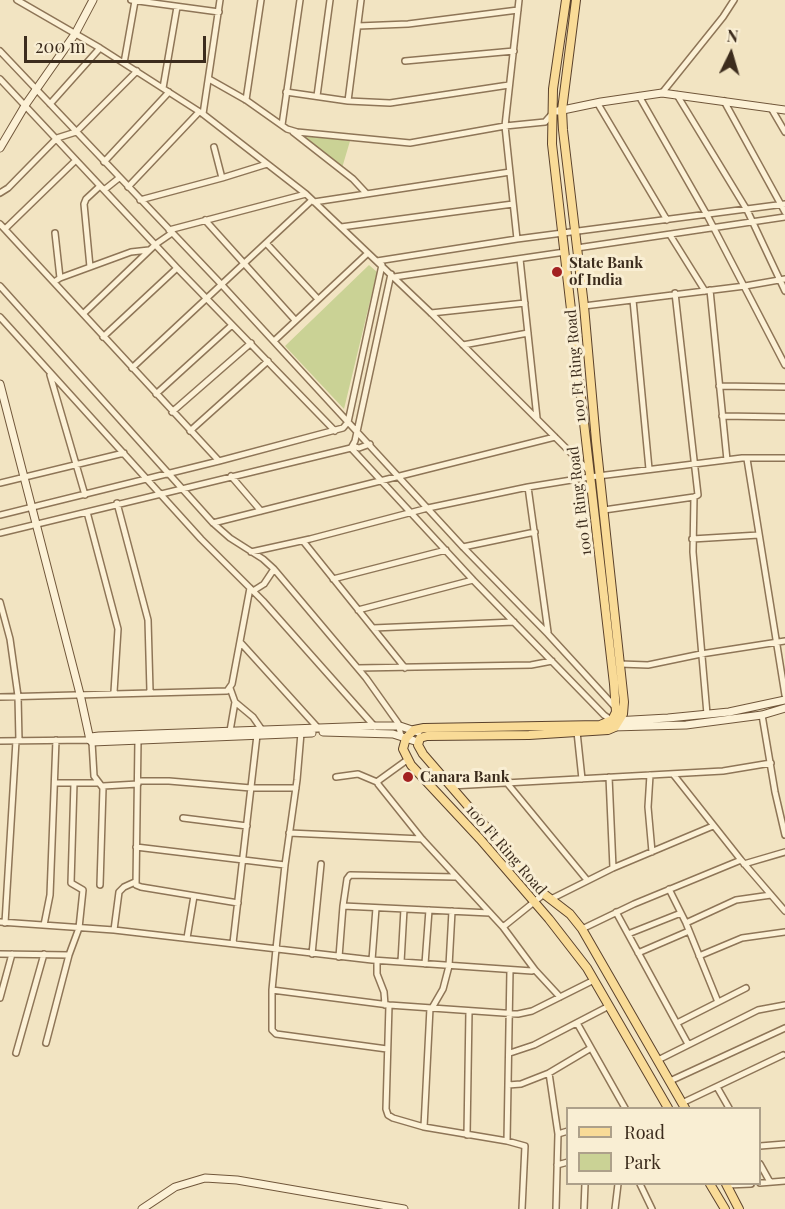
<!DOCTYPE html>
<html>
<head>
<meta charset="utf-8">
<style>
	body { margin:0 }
	#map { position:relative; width:785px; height:1209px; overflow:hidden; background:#f2e4c2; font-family:"Playfair Display",serif }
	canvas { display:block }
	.legend { position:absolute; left:566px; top:1107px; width:195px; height:78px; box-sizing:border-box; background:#f9eed3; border:2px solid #ada08a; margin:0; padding:8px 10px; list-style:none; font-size:18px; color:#3c2c1d }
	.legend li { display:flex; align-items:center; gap:12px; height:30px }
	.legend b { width:30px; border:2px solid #ada08a }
	.north { position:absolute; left:701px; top:24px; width:60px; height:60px; -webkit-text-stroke:4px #f9eed3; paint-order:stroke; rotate:5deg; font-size:16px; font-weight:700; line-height:24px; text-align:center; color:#3c2c1d }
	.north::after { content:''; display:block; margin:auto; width:21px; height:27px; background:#3c2c1d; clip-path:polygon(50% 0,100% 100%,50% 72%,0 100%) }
	.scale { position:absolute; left:24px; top:36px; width:182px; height:27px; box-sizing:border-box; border:3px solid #3c2c1d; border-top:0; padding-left:8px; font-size:18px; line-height:21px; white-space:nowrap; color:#3c2c1d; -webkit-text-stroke:4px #f9eed3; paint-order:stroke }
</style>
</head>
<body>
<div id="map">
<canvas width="785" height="1209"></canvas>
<ul class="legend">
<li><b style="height:8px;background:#f9db97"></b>Road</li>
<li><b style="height:16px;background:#cad295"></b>Park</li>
</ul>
<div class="north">N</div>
<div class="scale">200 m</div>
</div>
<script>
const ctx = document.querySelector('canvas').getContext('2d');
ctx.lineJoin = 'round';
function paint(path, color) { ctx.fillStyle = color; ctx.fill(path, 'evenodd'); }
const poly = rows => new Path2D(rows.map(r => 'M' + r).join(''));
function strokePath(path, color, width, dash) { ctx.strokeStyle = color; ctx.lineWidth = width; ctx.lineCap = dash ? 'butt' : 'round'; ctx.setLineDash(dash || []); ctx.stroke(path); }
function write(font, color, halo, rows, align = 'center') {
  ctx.font = font + ' "Playfair Display",serif'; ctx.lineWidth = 6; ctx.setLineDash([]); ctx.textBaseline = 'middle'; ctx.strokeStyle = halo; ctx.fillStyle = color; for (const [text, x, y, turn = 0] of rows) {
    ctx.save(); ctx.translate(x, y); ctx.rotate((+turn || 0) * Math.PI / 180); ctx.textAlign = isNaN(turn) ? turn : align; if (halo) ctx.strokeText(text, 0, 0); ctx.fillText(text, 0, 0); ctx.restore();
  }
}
const green = poly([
	[302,135,350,141,342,168],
	[369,265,377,272,344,409,285,346]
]);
const street = poly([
	[17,0,100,48,203,114,306,194,431,313,590,472],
	[131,0,219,12],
	[358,26,408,24,518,10],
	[0,51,221,284,463,547,548,634,615,707],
	[405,61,514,51],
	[124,63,135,1],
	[0,79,177,268,335,431],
	[209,79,246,100,287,129,297,132,410,143,505,126,545,122,552,114],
	[163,88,177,7],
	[286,92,348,101,390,103,509,85],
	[662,93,723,17,734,0],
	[677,95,747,210,785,291],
	[317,96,330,0],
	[639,96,707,215,785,365],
	[246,100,261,0],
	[348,101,361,0],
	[724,101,785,212],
	[50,104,100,48],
	[598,104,667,220],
	[771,108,785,132],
	[203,114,220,0],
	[282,125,300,0],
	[293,132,353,179,366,193],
	[214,147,222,178],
	[104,162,169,92],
	[128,187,199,112],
	[104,190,119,178],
	[0,193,8,188,57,138,76,132,137,71],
	[140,200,222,178,267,164],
	[314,202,510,172],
	[205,220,295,320],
	[0,224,219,461],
	[341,227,513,204],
	[5,229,76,160],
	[169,230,306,194],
	[55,233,60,278],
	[670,235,705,291],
	[517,239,505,126,519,0],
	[266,243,317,298],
	[577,248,785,217],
	[520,259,537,418],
	[377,261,517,239,785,204],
	[90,267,84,204,86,199,100,186],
	[394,277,565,252],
	[54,282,60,278,131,252,149,250],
	[0,286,213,523,230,538,263,559,274,569,366,678,398,723,401,736],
	[710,290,727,460],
	[633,300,649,469],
	[584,306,745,286,785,279],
	[431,313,525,303],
	[83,314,156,244,172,233],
	[0,317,201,539,263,601,375,727],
	[103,337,177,268],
	[274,341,368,253],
	[463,345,528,333],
	[132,368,312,200],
	[50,375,85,495],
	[719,386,785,387],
	[156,394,232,325],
	[172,412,251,343],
	[722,416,785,417],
	[190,431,268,361],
	[353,446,359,448,370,444],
	[351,448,473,580,604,715,611,720],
	[747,459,785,695],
	[231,476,261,511],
	[0,483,124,453],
	[528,487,548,632],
	[694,497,693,552,707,714],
	[117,503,148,620,150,691],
	[604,510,694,497,698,495,675,293],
	[87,512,118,629,114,692],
	[0,515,219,461,343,428,348,422,382,265],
	[213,523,555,437],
	[0,533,351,448,355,441,391,274],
	[692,539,759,535],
	[303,541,405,668],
	[463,547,535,532],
	[251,552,310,539,428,508,528,487,590,477,742,458,785,458],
	[333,579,446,550],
	[253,591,264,584,274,569],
	[0,602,10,639,18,696,19,741],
	[358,610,473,580],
	[373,628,514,622],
	[241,643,318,728],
	[620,664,648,665,701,654,785,641],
	[358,668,531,665,552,661],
	[230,688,235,702,253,717,262,730],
	[0,697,227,691,232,684,250,588],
	[762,715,775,792,785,835],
	[230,731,235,702],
	[577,732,582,779],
	[301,733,297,780,285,865,276,949,272,990,272,1030,276,1034,387,1049],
	[138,740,136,885,141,887,238,903],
	[0,741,90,740],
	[92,742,94,776,103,788,100,885],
	[407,760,378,781,378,784,422,839,503,927],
	[673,774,741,860,785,911],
	[650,775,648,807,652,852],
	[336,777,358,774,377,782],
	[609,777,613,868],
	[138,781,169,781,251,788,296,788],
	[55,783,98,783],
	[507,783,587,880],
	[103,786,138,784],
	[451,786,723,771,771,763],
	[183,818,247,826],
	[289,833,422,839],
	[136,847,285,865],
	[744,864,785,852],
	[669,889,686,923,718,1002],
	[551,899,613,868,713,826],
	[343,906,490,913],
	[616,912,688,1044],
	[0,922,114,930,372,960,532,971,535,970,503,927,544,894],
	[5,923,16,741],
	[686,923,736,900,771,895],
	[44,925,50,895,56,740],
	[582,929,634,904,741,860],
	[114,930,119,892,124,887,135,882],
	[628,934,681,913],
	[187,938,194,896],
	[233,943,257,735],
	[638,953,689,931],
	[0,954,69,955],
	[312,954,321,864],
	[699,956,742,938,785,932],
	[339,957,343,906,347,879,350,875,456,877],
	[372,960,376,908],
	[377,961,377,974,384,992,385,1005],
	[401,962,404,909],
	[425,964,429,910],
	[535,970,560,997],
	[272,990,389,1005,518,1014,532,1011,594,980],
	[0,998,12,954],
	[389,1005,386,1109,388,1115,393,1118,424,1127,507,1141,525,1146,522,1209],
	[432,1008,443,989,449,966,452,911],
	[577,1023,625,1108],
	[677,1023,746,988],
	[46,1043,69,955,79,928,83,890,71,883,74,783],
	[16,1053,44,954],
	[510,1053,534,1045,609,1006],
	[658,1060,758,1010,785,1005],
	[549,1073,558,1134,556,1209],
	[670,1081,785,1028],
	[508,1085,521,1084,549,1073,591,1048],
	[717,1087,729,1108],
	[682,1103,783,1055],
	[424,1127,430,1008],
	[558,1134,568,1131],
	[467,1135,469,1011],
	[507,1141,510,970],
	[760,1146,785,1144],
	[760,1164,770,1182],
	[557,1165,568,1162],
	[760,1183,785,1181],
	[640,1184,652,1209],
	[727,1185,751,1184],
	[584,1209,585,1184],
	[615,1209,618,1184]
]);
const secondary = poly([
	[558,111,601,102,662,93,785,110],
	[0,148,26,104,75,34,93,0],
	[0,384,80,694,90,740],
	[614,721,668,718,729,712,785,700],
	[612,727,686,725,762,715,785,708],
	[323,732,393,734,418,742],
	[90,740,91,737,99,736,374,726,400,726,418,732],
	[90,740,92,742,312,733],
	[142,1209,175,1187,205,1178,237,1180,404,1209]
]);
const primary = poly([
	[566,0,553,89,552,144,614,684,616,712,612,720,600,725,424,728,414,730,406,738,403,749,411,765,480,839,549,919,587,968,668,1108],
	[576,0,562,110,563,130,584,306,596,441,624,702,623,714,615,727,608,730,529,735,427,736,420,738,418,745,423,754,544,894,570,914,582,929,685,1108],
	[710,1184,725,1209],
	[726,1184,739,1209]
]);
const markers = [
	[557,272,6,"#a32121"],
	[408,777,6,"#a32121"]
];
const poiNames = [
	["State Bank",569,263],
	["of India",569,280],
	["Canara Bank",420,777]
];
const streetNames = [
	["100 Ft Ring Road",576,366,-95],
	["100 ft Ring Road",580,501,-97],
	["100 Ft Ring Road",506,850,49]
];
paint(green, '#cad295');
strokePath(street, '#8e7557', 8);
strokePath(secondary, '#70563a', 9);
strokePath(primary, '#5b422c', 10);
strokePath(street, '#fcf1d6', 5);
strokePath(secondary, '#fcf1d6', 7);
strokePath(primary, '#f9db97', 8);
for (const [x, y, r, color] of markers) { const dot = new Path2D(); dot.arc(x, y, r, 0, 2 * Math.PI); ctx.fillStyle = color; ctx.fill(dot); strokePath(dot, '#f9eed3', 2); }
write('bold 15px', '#3c2c1d', '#f9eed3', poiNames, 'left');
write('15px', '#3c2c1d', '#f9eed3', streetNames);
</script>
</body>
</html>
